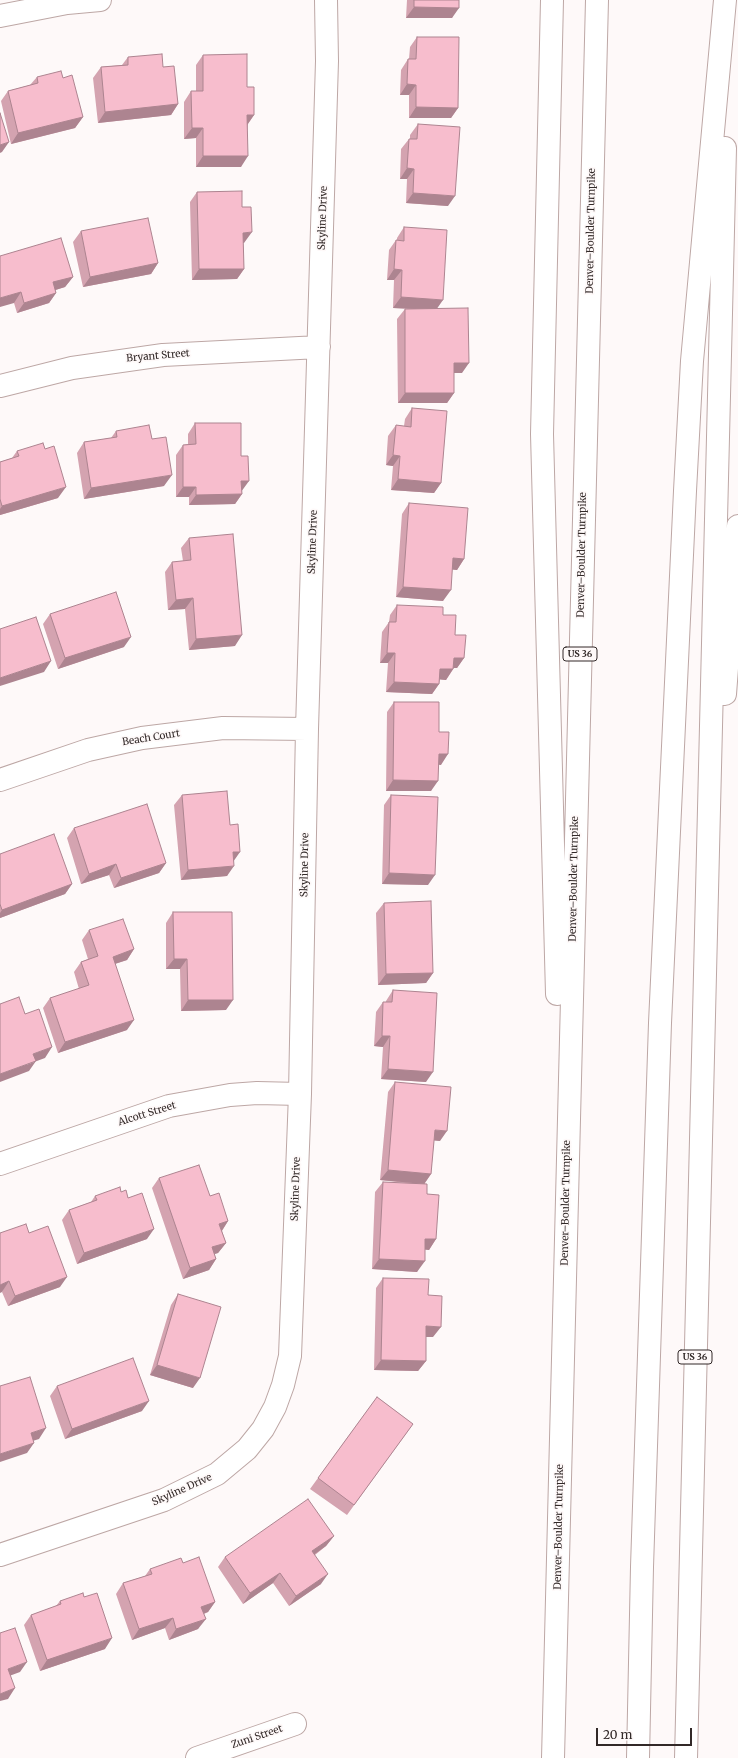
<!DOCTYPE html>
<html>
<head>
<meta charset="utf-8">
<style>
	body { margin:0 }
	#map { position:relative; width:738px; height:1758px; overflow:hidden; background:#fef9f9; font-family:Merriweather,serif }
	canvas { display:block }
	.scale { position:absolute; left:596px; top:1728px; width:96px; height:18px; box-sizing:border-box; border:2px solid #322928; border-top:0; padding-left:5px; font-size:12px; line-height:14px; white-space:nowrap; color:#322928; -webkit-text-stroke:3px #fef9f9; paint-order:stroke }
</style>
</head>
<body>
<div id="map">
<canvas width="738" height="1758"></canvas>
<div class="scale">20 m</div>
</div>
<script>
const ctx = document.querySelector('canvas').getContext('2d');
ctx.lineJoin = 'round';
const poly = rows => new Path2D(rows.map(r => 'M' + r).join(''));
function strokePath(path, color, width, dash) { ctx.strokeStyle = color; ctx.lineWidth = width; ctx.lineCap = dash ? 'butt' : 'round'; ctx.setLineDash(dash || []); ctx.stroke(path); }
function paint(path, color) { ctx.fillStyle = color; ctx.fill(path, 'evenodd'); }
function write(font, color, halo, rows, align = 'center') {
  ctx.font = font + ' Merriweather,serif'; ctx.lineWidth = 3.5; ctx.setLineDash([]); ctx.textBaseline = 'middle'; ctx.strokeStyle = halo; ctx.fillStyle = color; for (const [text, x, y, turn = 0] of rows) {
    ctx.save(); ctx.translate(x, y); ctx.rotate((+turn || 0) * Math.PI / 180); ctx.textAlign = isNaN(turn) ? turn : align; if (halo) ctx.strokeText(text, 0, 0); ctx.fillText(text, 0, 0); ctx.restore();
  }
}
const street = poly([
	[0,16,67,3,100,0],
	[0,386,72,368,163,355,319,347],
	[0,780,88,750,142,738,223,728,307,729],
	[0,1164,169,1106,230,1095,257,1093,300,1094],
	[0,1555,164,1500,217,1474,247,1449,263,1429,275,1407,283,1385,290,1356,300,1094,307,729,327,61,326,0],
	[197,1758,295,1724]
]);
const highway = poly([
	[552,0,542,434,557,994],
	[725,694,738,526],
	[553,1758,597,0],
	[638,1758,642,1567,660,1023,685,491,692,361,725,0],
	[686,1758,725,148]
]);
const wall = poly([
	[407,0,459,0,452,18,406,18],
	[417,37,458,108,451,118,409,118,409,95,400,95,401,70,408,59,409,59,410,47],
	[203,55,247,87,254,115,248,124,241,167,196,167,196,138,184,139,184,102,191,91,196,91,196,65],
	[128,57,163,67,178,104,171,115,98,123,93,78,101,67,122,65],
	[37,77,63,78,83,117,75,128,11,144,1,101,8,91,30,85],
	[418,124,448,206,406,203,407,179,400,179,401,149,409,139,410,139,410,135],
	[197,192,242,207,244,243,243,243,244,269,237,279,192,280,190,202],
	[404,227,437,309,462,373,454,373,454,393,447,403,398,403,397,319,405,309,415,309,393,308,394,280,387,280,389,250,396,240,397,240,397,238],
	[81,231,158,263,151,274,83,287,73,242],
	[0,256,73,277,65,287,55,290,56,293,49,303,17,313],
	[412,408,441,483,434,493,391,490,393,466,386,465,388,436,396,425,404,426,405,419],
	[195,423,242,491,242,494,235,504,189,505,189,497,176,497,176,455,183,445,188,444,188,434],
	[116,431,152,439,164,486,84,499,77,453,84,442,111,438],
	[17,451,58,498,0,515,0,462,12,458],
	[409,503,464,559,457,570,452,569,443,601,396,597,402,514],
	[189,538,235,646,189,650,185,609,168,610,165,572,172,562,183,561,181,548],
	[397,605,443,615,455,635,464,658,457,668,454,668,446,680,440,679,439,684,432,694,386,692,388,663,380,663,382,632,389,622,390,615],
	[50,614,124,647,58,669,43,624],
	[394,702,439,732,441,765,439,764,431,791,386,791,387,712],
	[182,795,233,862,227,876,181,880,174,805],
	[391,795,428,885,382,884,384,805],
	[74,828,166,863,159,873,114,888,109,875,81,884,67,838],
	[0,854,72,884,65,894,0,918],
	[384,903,433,973,426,983,378,985,376,913],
	[173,912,226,1010,181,1011,180,969,166,969,166,923],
	[89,930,134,949,127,960,115,964,127,1030,58,1053,43,1008,50,998,79,989,74,972,81,962,88,959,82,940],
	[393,990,426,1082,381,1079,383,1047,374,1046,376,1012,383,1002,386,1002,386,1001],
	[395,1082,440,1141,434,1140,431,1174,425,1183,436,1239,429,1250,425,1249,417,1272,372,1269,375,1192,383,1182,406,1183,380,1180,388,1092],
	[159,1178,210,1196,228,1221,222,1231,226,1243,218,1253,214,1254,216,1259,209,1270,183,1279,152,1188],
	[121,1192,128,1198,147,1239,77,1264,62,1220,69,1210,91,1202,95,1196],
	[29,1233,60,1287,8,1306,2,1292],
	[383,1278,428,1295,433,1337,426,1337,426,1361,418,1371,374,1370,376,1288],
	[178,1294,193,1388,150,1375,171,1305],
	[57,1386,142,1411,65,1439,50,1396],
	[377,1397,413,1424,347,1515,310,1489],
	[334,1536,326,1546,315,1555,321,1584,289,1606,273,1583,243,1604,218,1567,225,1557],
	[183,1563,215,1602,208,1612,204,1614,198,1629,169,1640,165,1628,132,1640,116,1594,123,1583,145,1576,150,1569],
	[84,1597,105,1649,40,1671,24,1625,31,1615,56,1606,60,1601]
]);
const shadedWall = poly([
	[414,7,459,8,452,18,406,18],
	[407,84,416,85,409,95,400,95],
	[178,104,171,115,98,123,105,112],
	[416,107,458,108,451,118,409,118],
	[247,115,254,115,247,125],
	[83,117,75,128,11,144,18,133],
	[192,128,203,128,196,138,184,139],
	[9,142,2,152,0,153,0,145],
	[203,156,248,156,241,167,196,167],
	[407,168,414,169,407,179,400,179],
	[413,193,455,196,448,206,406,203],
	[252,232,244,243,236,243,243,233],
	[158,263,151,274,83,287,90,277],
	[199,269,244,269,237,279,192,280],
	[394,269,402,270,394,280,387,280],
	[73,277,65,287,46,293,53,282],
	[21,292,14,303,0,307,0,298],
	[56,293,49,303,17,313,24,303],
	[401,297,443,300,436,310,393,308],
	[454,363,469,363,462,373,447,373],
	[405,393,454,393,447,403,398,403],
	[393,455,400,456,393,466,386,465],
	[172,475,164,486,84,499,91,488],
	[398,479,441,483,434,493,391,490],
	[241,481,249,481,241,492],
	[66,487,58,498,0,515,0,509,2,506],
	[183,487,196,487,189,497,176,497],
	[242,494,235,504,189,505,196,495],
	[453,558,464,559,457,570,445,569],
	[403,587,451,590,443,601,396,597],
	[193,598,185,609,168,610,176,600],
	[242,635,235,646,189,650,196,639],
	[131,637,124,647,58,669,65,658],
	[387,653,395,653,388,663,380,663],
	[454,658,464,658,457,668,447,668],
	[51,661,44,672,0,686,0,678],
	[440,669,453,669,446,680,433,679],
	[394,682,439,684,432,694,386,692],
	[439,754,448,754,441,765,431,764],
	[393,780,438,781,431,791,386,791],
	[233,852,240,852,233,862],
	[166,863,159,873,114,888,121,878],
	[116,864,109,875,81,884,89,874],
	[234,866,227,876,181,880,188,870],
	[389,873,435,875,428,885,382,884],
	[72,884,65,894,0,918,0,913,2,910],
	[134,949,127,960,105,967,113,957],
	[174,959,187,959,180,969,166,969],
	[433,973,426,983,378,985,386,974],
	[188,1000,233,1000,226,1010,181,1011],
	[134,1020,127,1030,58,1053,65,1042],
	[382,1036,390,1036,383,1047,374,1046],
	[52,1047,45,1058,26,1065,33,1054],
	[36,1061,29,1071,0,1082,0,1074],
	[388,1069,433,1072,426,1082,381,1079],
	[435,1130,447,1131,440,1141,428,1140],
	[388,1170,431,1174,424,1184,380,1180],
	[228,1221,221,1232,219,1224],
	[154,1229,147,1239,77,1264,84,1253],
	[425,1239,436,1239,429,1250,418,1249],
	[226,1243,218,1253,205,1257,212,1247],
	[216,1259,209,1270,183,1279,190,1268],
	[379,1259,425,1261,417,1272,372,1269],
	[67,1277,60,1287,8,1306,15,1296],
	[9,1281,2,1292,0,1293,0,1285],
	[426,1326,441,1327,433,1337,419,1337],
	[381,1360,426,1361,418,1371,374,1370],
	[157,1365,200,1378,193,1388,150,1375],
	[149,1401,142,1411,65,1439,72,1429],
	[46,1428,39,1439,23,1444,31,1433],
	[34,1443,27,1453,0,1462,0,1454],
	[334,1536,326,1546,305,1561,312,1551],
	[280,1573,273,1583,243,1604,250,1593],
	[328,1574,321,1584,289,1606,296,1596],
	[215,1602,208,1612,194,1617,201,1607],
	[173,1618,165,1628,132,1640,139,1629],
	[206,1619,198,1629,169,1640,176,1629],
	[112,1638,105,1649,40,1671,47,1660],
	[27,1662,20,1672,1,1679,8,1669],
	[15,1688,8,1699,0,1701,0,1694]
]);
const building = poly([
	[414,0,459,0,459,8,414,7,414,0],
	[417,37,459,37,458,108,416,107,416,85,407,84,408,59,416,59,417,37],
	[162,54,163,67,174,66,178,104,105,112,101,67,128,65,128,57,162,54],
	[247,54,247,87,254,87,254,115,247,115,248,156,203,156,203,128,192,128,191,91,203,91,203,55,247,54],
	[61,71,63,78,72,75,83,117,18,133,8,91,38,83,37,77,61,71],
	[0,113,9,142,0,145,0,113],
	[418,124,460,127,455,196,413,193,414,169,407,168,409,139,417,139,418,124],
	[242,191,242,207,251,207,252,232,243,233,244,269,199,269,197,192,242,191],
	[148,218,158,263,90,277,81,231,148,218],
	[404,227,447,230,443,300,401,297,402,270,394,269,396,240,404,241,404,227],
	[61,238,73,277,53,282,56,293,24,303,21,292,0,298,0,256,61,238],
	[468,308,469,363,454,363,454,393,405,393,405,309,468,308],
	[412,408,447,411,441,483,398,479,400,456,393,455,396,425,411,427,412,408],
	[195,423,241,423,241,456,248,456,249,481,241,481,242,494,196,495,196,487,183,487,183,445,196,444,195,423],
	[149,425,152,439,166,437,172,475,91,488,84,442,117,437,116,431,149,425],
	[43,443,45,449,54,446,66,487,2,506,0,499,0,462,19,456,17,451,43,443],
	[409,503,468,508,464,559,453,558,451,590,403,587,409,503],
	[233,534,242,635,196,639,193,598,176,600,172,562,191,560,189,538,233,534],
	[116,592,131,637,65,658,50,614,116,592],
	[397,605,443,607,443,615,456,615,455,635,466,635,464,658,454,658,453,669,440,669,439,684,394,682,395,653,387,653,389,622,396,622,397,605],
	[36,617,51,661,0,678,0,629,36,617],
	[394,702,439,702,439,732,449,732,448,754,439,754,438,781,393,780,394,702],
	[227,791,230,825,238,824,240,852,233,852,234,866,188,870,182,795,227,791],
	[391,795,438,797,435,875,389,873,391,795],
	[147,804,166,863,121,878,116,864,89,874,74,828,147,804],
	[54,834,72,884,2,910,0,904,0,854,54,834],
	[431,901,433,973,386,974,384,903,431,901],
	[173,912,232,912,233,1000,188,1000,187,959,174,959,173,912],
	[123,919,134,949,113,957,134,1020,65,1042,50,998,89,985,81,962,98,956,89,930,123,919],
	[393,990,437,993,433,1072,388,1069,390,1036,382,1036,383,1002,392,1002,393,990],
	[19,997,25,1014,39,1009,52,1047,33,1054,36,1061,0,1074,0,1004,19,997],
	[395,1082,451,1087,447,1131,435,1130,431,1174,388,1170,395,1082],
	[199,1165,210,1196,219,1193,228,1221,219,1224,226,1243,212,1247,216,1259,190,1268,159,1178,199,1165],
	[383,1182,427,1184,427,1194,439,1195,436,1239,425,1239,425,1261,379,1259,383,1182],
	[120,1187,121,1192,126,1190,128,1198,142,1193,154,1229,84,1253,69,1210,97,1200,95,1196,120,1187],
	[26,1224,29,1233,48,1226,67,1277,15,1296,9,1281,0,1285,0,1233,26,1224],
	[383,1278,429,1279,428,1295,442,1296,441,1327,426,1326,426,1361,381,1360,383,1278],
	[178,1294,221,1307,200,1378,157,1365,178,1294],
	[133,1358,149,1401,72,1429,57,1386,133,1358],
	[30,1377,46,1428,31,1433,34,1443,0,1454,0,1386,30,1377],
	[377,1397,413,1424,354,1505,318,1478,377,1397],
	[308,1499,334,1536,312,1551,328,1574,296,1596,280,1573,250,1593,225,1557,308,1499],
	[199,1557,215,1602,201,1607,206,1619,176,1629,173,1618,139,1629,123,1583,152,1574,150,1569,181,1558,183,1563,199,1557],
	[83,1593,84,1597,97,1593,112,1638,47,1660,31,1615,61,1604,60,1601,83,1593],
	[15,1628,27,1662,8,1669,15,1688,0,1694,0,1633,15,1628]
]);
const shields = [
	[580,654,34],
	[695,1357,34]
];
const shieldNames = [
	["US 36",580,654],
	["US 36",695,1357]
];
const streetNames = [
	["Skyline Drive",323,218,-88],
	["Denver–Boulder Turnpike",591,231,-89],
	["Bryant Street",158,356,-5],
	["Skyline Drive",313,542,-88],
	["Denver–Boulder Turnpike",582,555,-89],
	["Beach Court",151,738,-9],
	["Skyline Drive",305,865,-89],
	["Denver–Boulder Turnpike",574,879,-89],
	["Alcott Street",147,1114,-17],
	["Skyline Drive",296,1189,-88],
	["Denver–Boulder Turnpike",566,1203,-89],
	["Skyline Drive",182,1490,-24],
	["Denver–Boulder Turnpike",559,1527,-89],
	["Zuni Street",257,1737,-19]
];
strokePath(street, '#bda7a5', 24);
strokePath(highway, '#bda7a5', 24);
strokePath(street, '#fff', 22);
strokePath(highway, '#fff', 22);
paint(wall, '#d4a3b0');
paint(shadedWall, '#ad8490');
paint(building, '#f7bdcd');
strokePath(building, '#ad8490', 1);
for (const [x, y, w] of shields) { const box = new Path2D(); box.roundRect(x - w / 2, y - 7, w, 14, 3); ctx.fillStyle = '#fef9f9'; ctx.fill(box); strokePath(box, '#322928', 1); }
write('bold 9px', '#322928', null, shieldNames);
write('10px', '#322928', '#fef9f9', streetNames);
</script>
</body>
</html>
